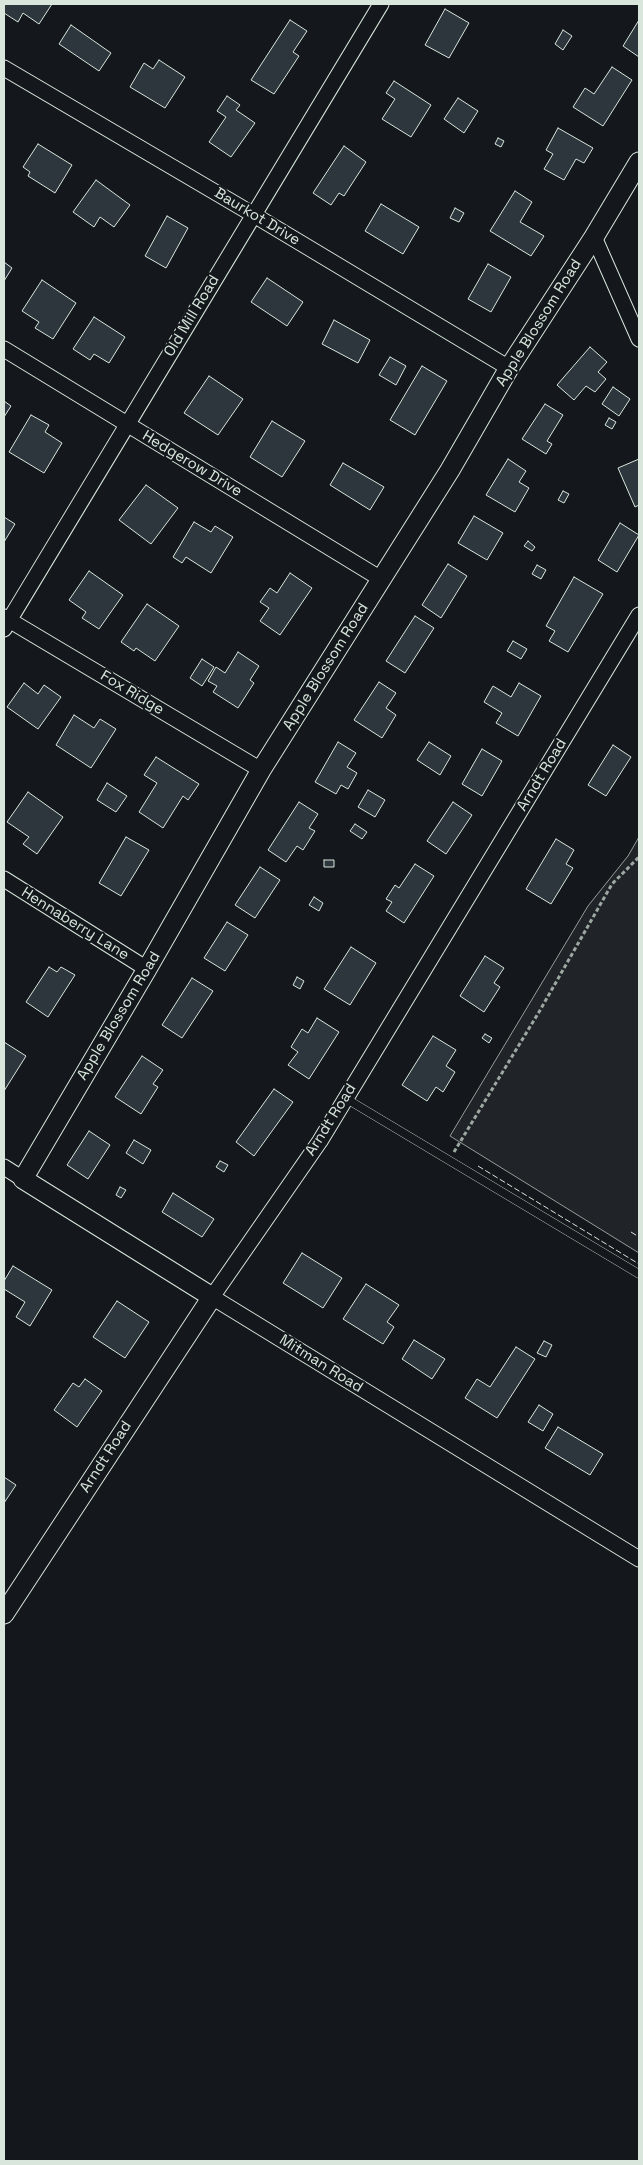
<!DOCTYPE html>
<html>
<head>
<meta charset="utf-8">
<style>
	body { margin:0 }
	#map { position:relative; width:643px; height:2165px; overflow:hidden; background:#14181c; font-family:"Space Grotesk",sans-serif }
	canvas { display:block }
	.frame { position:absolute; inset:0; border:5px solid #d8e6dc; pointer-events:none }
</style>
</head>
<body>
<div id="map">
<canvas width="643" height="2165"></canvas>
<div class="frame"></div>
</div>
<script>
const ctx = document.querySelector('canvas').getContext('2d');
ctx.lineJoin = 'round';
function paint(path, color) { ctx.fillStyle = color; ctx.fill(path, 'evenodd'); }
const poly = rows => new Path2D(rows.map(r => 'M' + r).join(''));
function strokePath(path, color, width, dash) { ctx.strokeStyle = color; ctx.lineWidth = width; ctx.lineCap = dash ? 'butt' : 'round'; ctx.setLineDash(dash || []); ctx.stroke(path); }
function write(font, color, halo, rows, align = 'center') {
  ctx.font = font + ' "Space Grotesk",sans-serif'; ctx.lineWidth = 4; ctx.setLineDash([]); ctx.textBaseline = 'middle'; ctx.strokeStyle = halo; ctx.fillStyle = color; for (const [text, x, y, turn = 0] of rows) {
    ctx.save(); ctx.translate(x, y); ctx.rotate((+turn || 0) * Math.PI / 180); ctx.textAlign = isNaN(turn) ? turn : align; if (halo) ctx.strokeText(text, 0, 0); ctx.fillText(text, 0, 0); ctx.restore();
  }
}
const green = poly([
	[639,837,639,1253,450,1136,588,906,628,856,639,837]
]);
const building = poly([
	[4,4,52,4,39,24,23,13,18,22,4,13,4,4],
	[445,9,469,23,449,58,425,45,445,9],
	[290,20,307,31,293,52,299,56,274,94,251,80,290,20],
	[639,20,639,57,623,46,639,20],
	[71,25,111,53,99,71,59,44,71,25],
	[563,30,572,36,563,50,555,44,563,30],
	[159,60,185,77,165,108,130,87,144,63,153,69,159,60],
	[612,67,632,80,603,126,573,107,585,88,594,94,612,67],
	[394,81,431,105,411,137,382,119,395,99,386,93,394,81],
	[227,96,240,105,236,110,255,123,231,157,209,142,226,117,217,111,227,96],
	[458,98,478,111,464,133,444,119,458,98],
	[558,128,593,148,584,163,576,159,564,180,544,169,553,154,546,150,558,128],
	[498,138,504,141,501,147,495,144,498,138],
	[38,144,72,165,55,193,28,176,30,172,23,167,38,144],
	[344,146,366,162,344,196,339,193,331,205,313,193,344,146],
	[96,180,130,205,114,227,100,217,94,227,73,212,96,180],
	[515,191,532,202,520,222,544,236,531,256,490,231,515,191],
	[381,204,419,227,403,254,365,231,381,204],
	[455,208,464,213,459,222,450,218,455,208],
	[167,216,188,228,166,268,145,256,167,216],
	[4,262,12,268,4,281,4,262],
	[488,264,511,277,491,312,468,299,488,264],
	[267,278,303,302,287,326,251,302,267,278],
	[42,280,76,303,53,339,35,328,39,322,22,311,42,280],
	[94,317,125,337,109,363,94,354,90,360,73,349,94,317],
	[334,320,370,340,358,363,322,344,334,320],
	[590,347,607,362,598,372,606,379,595,392,586,386,574,400,557,385,590,347],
	[390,357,406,366,396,385,379,375,390,357],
	[422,366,447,381,415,435,390,420,422,366],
	[209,376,243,399,218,435,184,413,209,376],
	[613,387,630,399,619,416,602,404,613,387],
	[4,401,11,406,4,417,4,401],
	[545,404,563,415,547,441,552,444,546,454,522,439,545,404],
	[31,415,49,425,45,432,62,443,44,473,9,452,31,415],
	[609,418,616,422,612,429,605,425,609,418],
	[272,421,305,441,282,477,250,457,272,421],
	[508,459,526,471,519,482,529,488,515,512,486,495,508,459],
	[639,459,639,505,635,507,618,468,639,459],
	[343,463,384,487,370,510,330,485,343,463],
	[146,485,178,508,151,544,119,520,146,485],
	[563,491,569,494,564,503,558,500,563,491],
	[474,516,503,533,487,560,458,543,474,516],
	[4,517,15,524,4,542,4,517],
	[194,522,211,532,215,526,233,537,211,573,186,557,182,563,173,557,194,522],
	[620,523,639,535,617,572,598,560,620,523],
	[528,541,535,547,532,551,524,546,528,541],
	[448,564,467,576,441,618,422,605,448,564],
	[537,565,546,570,541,579,532,574,537,565],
	[89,571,123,595,99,629,82,618,86,612,69,600,89,571],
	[290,573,312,588,280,635,260,621,269,608,260,602,270,588,277,593,290,573],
	[574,577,603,594,568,652,549,641,555,631,546,626,574,577],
	[147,604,179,626,155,661,136,648,134,651,121,642,147,604],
	[415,616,434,628,405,673,386,661,415,616],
	[513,641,527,649,521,659,507,651,513,641],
	[238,652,259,666,250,680,254,683,238,708,213,692,217,686,208,681,216,667,225,673,238,652],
	[202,659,214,667,202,686,190,678,202,659],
	[379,682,396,693,386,708,396,715,382,738,354,720,379,682],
	[24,683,38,694,44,685,61,697,38,729,7,707,24,683],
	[519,683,541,696,518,736,496,723,502,713,484,702,493,686,511,697,519,683],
	[74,715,94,728,100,719,116,729,91,768,56,745,74,715],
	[338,742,356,753,347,767,357,773,348,789,341,785,336,794,315,782,338,742],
	[429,742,451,756,440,775,417,760,429,742],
	[613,745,631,757,606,796,588,785,613,745],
	[482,749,502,761,482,796,462,784,482,749],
	[156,757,199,784,188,800,183,796,163,828,139,812,157,783,144,775,156,757],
	[107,783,127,796,116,812,97,800,107,783],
	[368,790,385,800,375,817,358,807,368,790],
	[28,792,63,817,37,854,23,844,29,837,7,822,28,792],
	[299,802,318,814,309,828,315,831,303,850,297,846,286,862,268,850,299,802],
	[453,802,472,815,446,854,427,841,453,802],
	[355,824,367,832,362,839,350,831,355,824],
	[126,837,149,850,121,896,99,883,126,837],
	[556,839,574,850,566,864,573,868,551,904,526,889,556,839],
	[324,860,334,860,334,867,324,867,324,860],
	[415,864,434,876,404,923,386,911,392,902,386,899,395,885,399,888,415,864],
	[260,867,280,880,255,918,235,905,260,867],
	[314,897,323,903,319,911,309,905,314,897],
	[227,922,248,935,225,971,204,958,227,922],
	[351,947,376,963,350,1005,324,989,351,947],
	[485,956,504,968,494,983,500,987,484,1012,460,996,485,956],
	[49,967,57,972,61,967,75,975,48,1017,26,1002,49,967],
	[297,977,304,981,300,989,293,985,297,977],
	[192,978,213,991,182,1038,162,1025,192,978],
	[317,1018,339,1032,309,1079,288,1065,298,1052,291,1047,302,1029,308,1033,317,1018],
	[485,1034,492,1038,489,1043,482,1038,485,1034],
	[433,1036,456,1050,446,1066,455,1072,443,1092,436,1087,427,1101,402,1085,433,1036],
	[4,1042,26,1056,4,1091,4,1042],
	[142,1056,163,1070,153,1084,158,1087,141,1114,115,1097,142,1056],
	[274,1089,293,1102,254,1156,236,1142,274,1089],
	[89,1131,110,1145,88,1179,67,1165,89,1131],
	[134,1140,151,1150,143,1164,126,1153,134,1140],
	[220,1161,228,1165,224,1172,216,1167,220,1161],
	[120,1187,126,1190,121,1198,116,1195,120,1187],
	[173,1193,214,1219,202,1237,162,1212,173,1193],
	[302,1253,342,1278,323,1308,283,1283,302,1253],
	[13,1266,52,1290,30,1326,16,1317,25,1302,4,1289,4,1281,13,1266],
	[366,1284,399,1305,387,1322,394,1327,383,1344,343,1319,366,1284],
	[117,1301,149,1322,125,1358,93,1337,117,1301],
	[414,1340,445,1359,432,1379,402,1359,414,1340],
	[544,1341,552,1345,546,1357,537,1353,544,1341],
	[516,1347,535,1359,497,1418,465,1398,477,1379,490,1387,516,1347],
	[85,1379,102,1391,77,1427,54,1410,73,1383,79,1387,85,1379],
	[539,1405,553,1414,543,1431,528,1422,539,1405],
	[558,1427,603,1454,590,1475,545,1448,558,1427],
	[4,1477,16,1485,4,1503,4,1477]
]);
const path = poly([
	[454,1152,539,1012,612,884,639,857]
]);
const service = poly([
	[345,1098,639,1274]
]);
const minor = poly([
	[4,68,254,215,509,368],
	[594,237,639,339],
	[4,349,381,579],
	[639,615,320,1141,212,1297,639,1559],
	[4,617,261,770],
	[4,629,381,4],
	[4,879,147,969],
	[4,1167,23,1179]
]);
const tertiary = poly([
	[4,1614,212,1297,23,1179,147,969,261,770,450,470,509,368,594,237,639,162]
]);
const fence = poly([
	[478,1166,639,1264],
	[631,1232,639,1237]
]);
const streetNames = [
	["Baurkot Drive",257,217,31],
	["Old Mill Road",192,316,-59],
	["Apple Blossom Road",539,323,-58],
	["Hedgerow Drive",192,464,31],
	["Apple Blossom Road",326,667,-58],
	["Fox Ridge",132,693,31],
	["Arndt Road",542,775,-59],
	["Hennaberry Lane",75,924,32],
	["Apple Blossom Road",119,1016,-59],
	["Arndt Road",331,1120,-58],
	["Mitman Road",321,1364,32],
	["Arndt Road",106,1457,-57]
];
paint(green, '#202428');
strokePath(green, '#939e99', 1);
paint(building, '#2c363c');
strokePath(building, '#d8e6dc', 1);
strokePath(service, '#d8e6dc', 9);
strokePath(minor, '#d8e6dc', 17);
strokePath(tertiary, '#d8e6dc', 21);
strokePath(path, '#9da8a2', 3, [4, 2.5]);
strokePath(service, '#14181c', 8);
strokePath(minor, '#14181c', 15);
strokePath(tertiary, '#14181c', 19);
strokePath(fence, '#d8e6dc', 1, [6, 2.5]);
write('15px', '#d8e6dc', '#14181c', streetNames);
</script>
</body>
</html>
